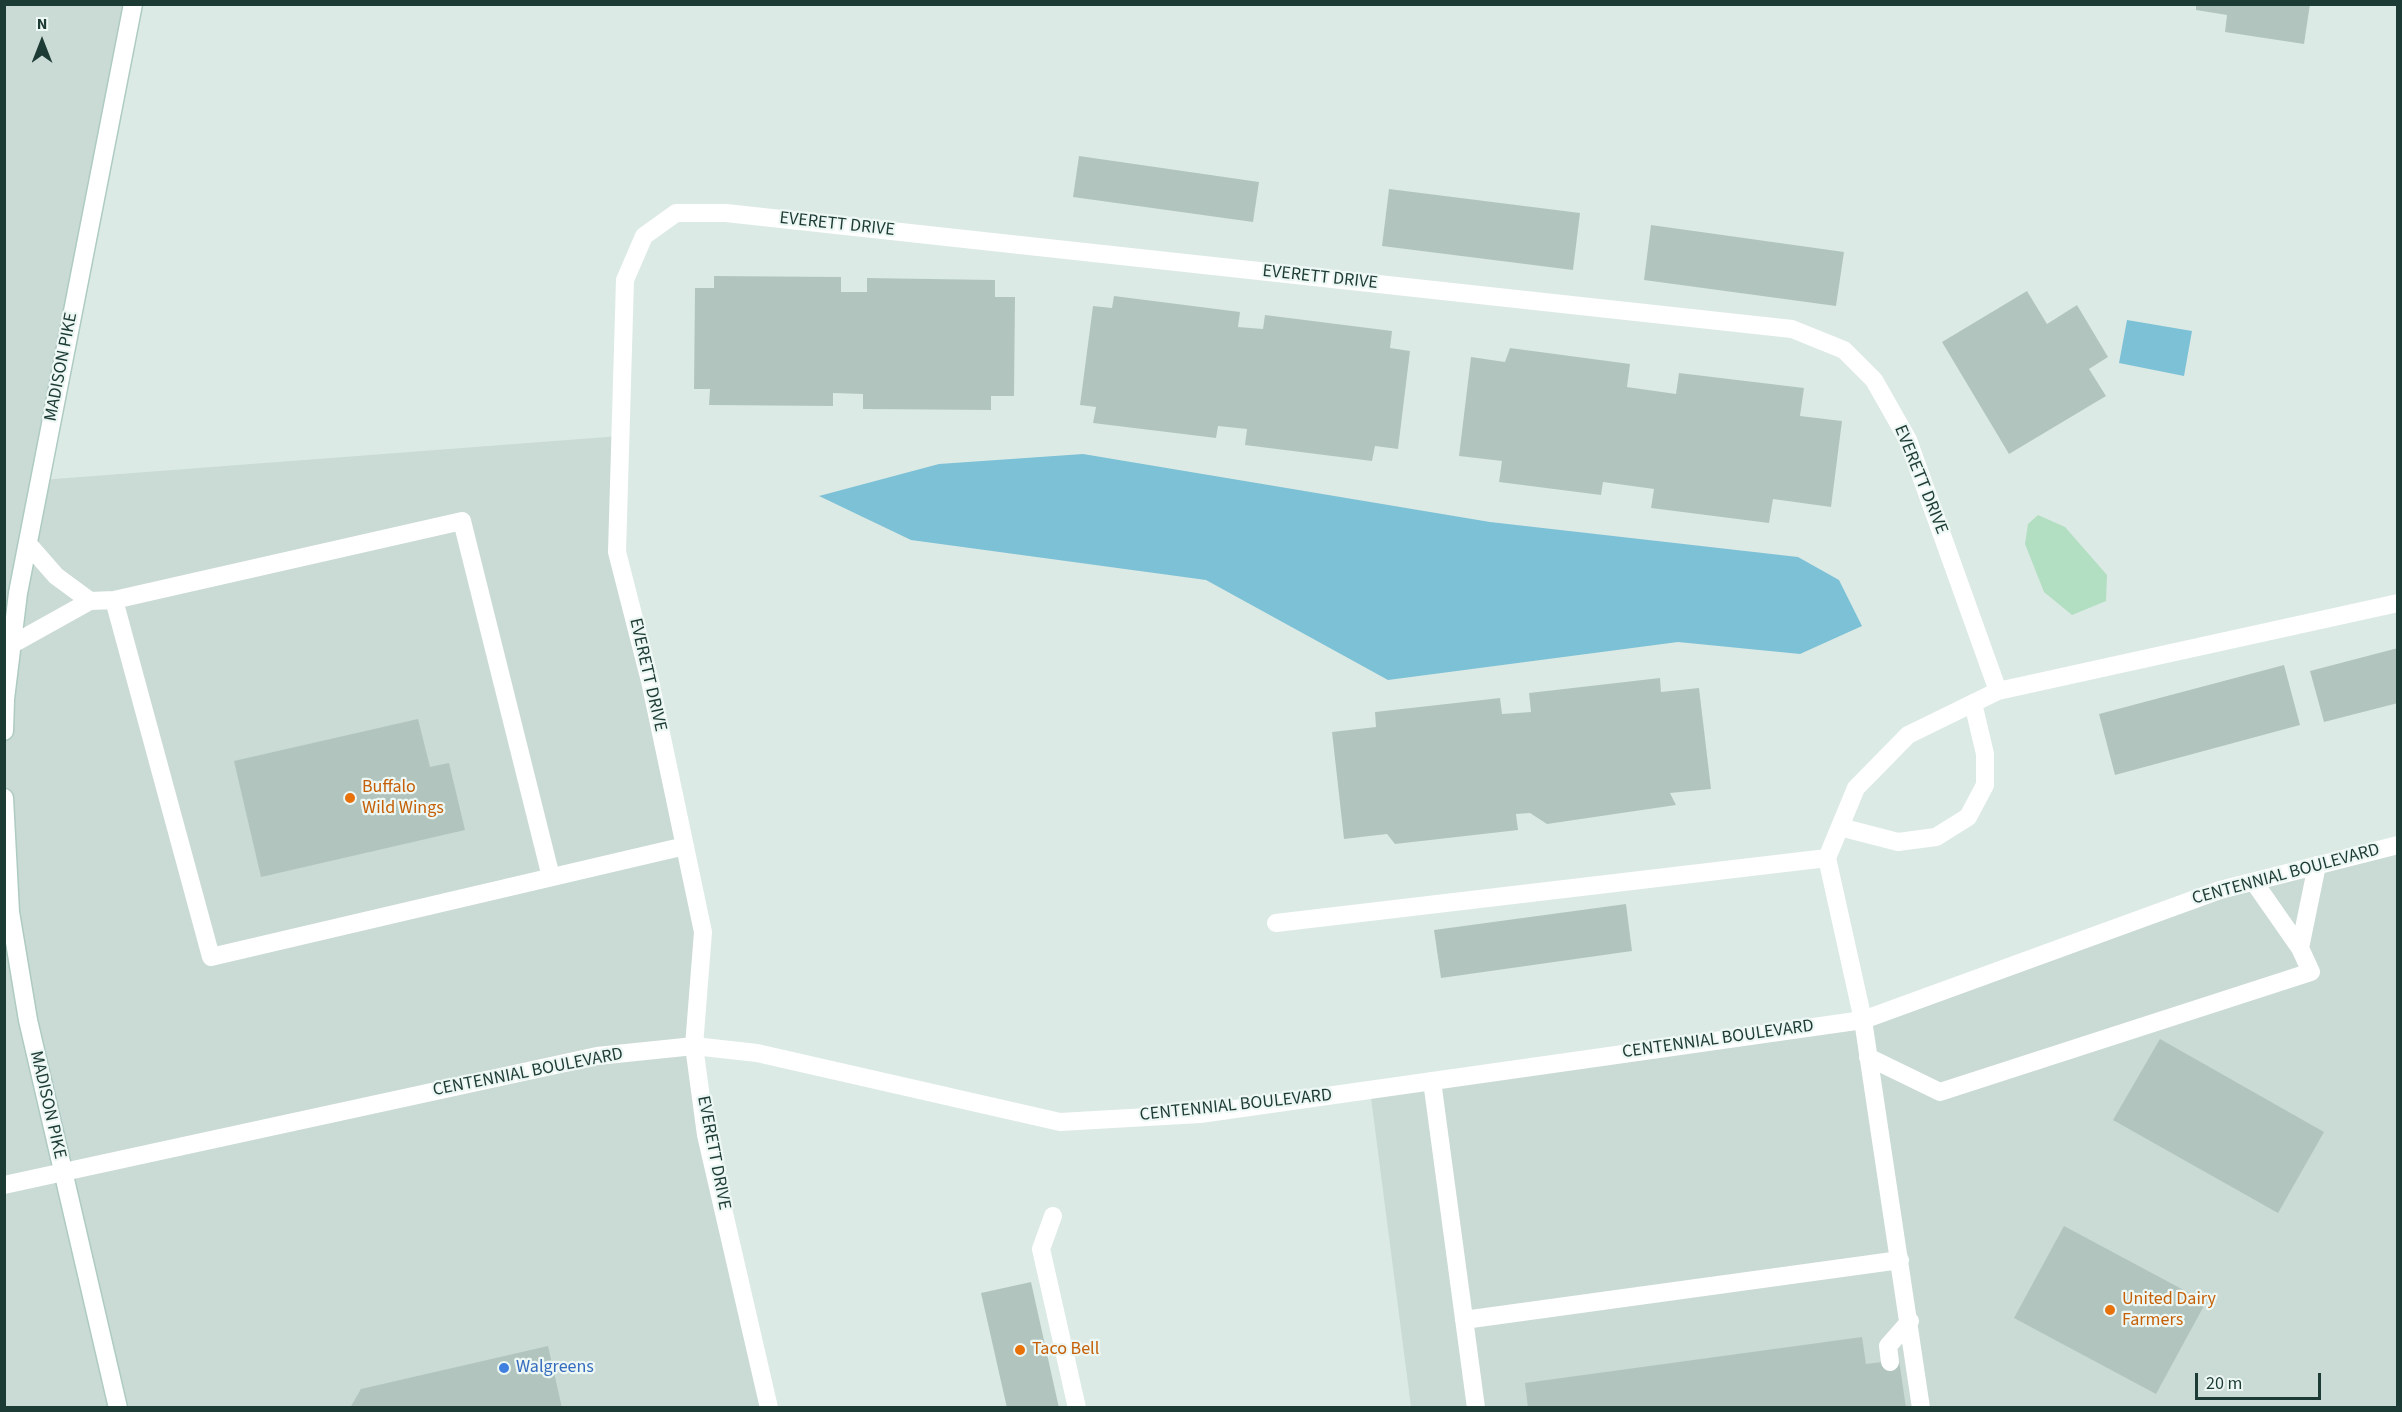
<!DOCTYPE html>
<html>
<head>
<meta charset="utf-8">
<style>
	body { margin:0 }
	#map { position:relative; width:2402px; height:1412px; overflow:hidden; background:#dceae5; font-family:"Source Sans 3",sans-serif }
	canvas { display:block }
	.frame { position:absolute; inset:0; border:6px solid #1d3b35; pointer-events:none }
	.north { position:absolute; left:12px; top:12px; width:60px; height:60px; -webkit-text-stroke:4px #edf7f3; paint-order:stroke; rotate:0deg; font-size:16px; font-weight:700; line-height:24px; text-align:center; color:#1d3b35 }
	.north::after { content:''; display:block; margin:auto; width:21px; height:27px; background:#1d3b35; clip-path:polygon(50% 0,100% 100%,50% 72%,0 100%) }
	.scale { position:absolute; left:2195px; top:1373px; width:126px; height:27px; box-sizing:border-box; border:3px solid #1d3b35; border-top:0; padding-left:8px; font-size:18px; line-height:21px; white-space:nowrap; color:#1d3b35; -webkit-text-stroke:4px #edf7f3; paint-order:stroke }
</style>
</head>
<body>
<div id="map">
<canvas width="2402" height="1412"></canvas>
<div class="frame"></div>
<div class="north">N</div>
<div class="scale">20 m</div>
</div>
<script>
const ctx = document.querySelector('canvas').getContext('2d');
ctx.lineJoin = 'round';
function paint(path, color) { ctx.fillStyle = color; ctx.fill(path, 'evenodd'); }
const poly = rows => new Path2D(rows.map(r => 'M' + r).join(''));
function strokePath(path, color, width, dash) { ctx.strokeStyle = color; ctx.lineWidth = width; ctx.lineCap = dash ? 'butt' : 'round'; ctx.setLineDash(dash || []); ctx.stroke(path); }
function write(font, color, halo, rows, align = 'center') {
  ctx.font = font + ' "Source Sans 3",sans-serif'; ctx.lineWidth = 4.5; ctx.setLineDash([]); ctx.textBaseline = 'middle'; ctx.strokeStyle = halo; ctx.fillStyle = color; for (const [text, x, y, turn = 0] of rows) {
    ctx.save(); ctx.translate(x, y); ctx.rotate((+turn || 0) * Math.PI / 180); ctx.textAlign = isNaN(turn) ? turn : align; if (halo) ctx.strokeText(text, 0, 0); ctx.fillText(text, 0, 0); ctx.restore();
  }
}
const built = poly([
	[5,5,133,5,41,480,620,436,617,552,703,932,694,1046,769,1407,5,1408],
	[2397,845,2397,1407,1411,1407,1370,1090,1863,1020,2220,890]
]);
const green = poly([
	[2038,515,2065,527,2107,575,2106,601,2072,615,2044,592,2025,544,2028,524]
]);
const water = poly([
	[2127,320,2192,331,2184,376,2119,363],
	[1083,454,1490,522,1798,557,1839,580,1862,626,1800,654,1678,642,1388,680,1206,580,911,540,819,496,939,464]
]);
const building = poly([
	[2196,4,2310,4,2304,44,2225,32,2227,15,2196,10],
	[1079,156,1259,182,1253,222,1073,197],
	[1389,189,1580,213,1573,270,1382,246],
	[1651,225,1844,252,1836,306,1644,280],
	[714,276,841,277,841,292,867,292,867,278,995,280,995,297,1015,297,1014,396,991,396,991,410,863,409,863,394,833,393,833,406,709,405,710,389,694,389,695,288,714,288],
	[2027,291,2047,324,2077,305,2108,357,2089,369,2106,396,2009,454,1942,342],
	[1114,296,1240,312,1238,327,1263,329,1265,315,1392,331,1390,348,1410,351,1398,449,1375,446,1372,461,1245,445,1247,429,1218,426,1216,438,1093,423,1096,407,1080,405,1093,306,1112,308],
	[1510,348,1630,364,1627,387,1676,394,1679,373,1804,388,1800,416,1842,421,1831,507,1773,499,1769,523,1651,508,1654,489,1603,482,1601,495,1499,482,1502,461,1459,456,1471,357,1505,362],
	[2398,648,2398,703,2324,722,2310,671],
	[2284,665,2300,725,2115,775,2099,714],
	[1660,678,1661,692,1699,688,1711,789,1670,793,1676,805,1547,824,1530,813,1516,814,1518,830,1395,844,1387,834,1344,839,1332,732,1376,727,1375,712,1500,698,1502,714,1531,712,1529,693],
	[418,719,430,767,449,763,465,830,261,877,234,761],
	[1626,904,1632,951,1441,978,1434,930],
	[2160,1039,2324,1132,2278,1213,2113,1120],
	[2064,1226,2206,1302,2156,1394,2014,1318],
	[1031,1282,1059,1408,1007,1408,981,1293],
	[1862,1337,1866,1364,1899,1360,1906,1408,1528,1408,1525,1383],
	[548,1346,562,1408,350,1408,361,1389]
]);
const service = poly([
	[28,544,56,576,90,601],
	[114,600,211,957,685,846],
	[11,645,90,601,114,600,462,521,551,877],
	[1840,827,1898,842,1936,837,1968,817,1985,785,1985,754,1973,703],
	[1276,923,1827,858],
	[2300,948,2317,865],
	[1868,1057,1940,1092,2311,972,2300,948,2254,882],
	[1432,1081,1476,1408],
	[1053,1216,1041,1249,1077,1408],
	[1464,1320,1900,1260],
	[1890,1362,1888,1346,1910,1321],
	[769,1408,706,1135,694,1046,703,932,650,681,617,552,625,280,644,236,676,213,726,213,1792,329,1844,350,1874,380,1908,440,1998,691],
	[1921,1408,1863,1020,1827,858,1856,788,1908,735,1998,691,2398,603]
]);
const minor = poly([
	[4,1185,597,1056,694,1046,757,1053,1060,1122,1200,1114,1863,1020,2220,890,2398,845]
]);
const secondary = poly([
	[4,731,5,699,18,593,133,4],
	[4,798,10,912,28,1020,118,1408]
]);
const markers = [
	[350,798,6,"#e8710a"],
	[2110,1310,6,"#e8710a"],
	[1020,1350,6,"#e8710a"],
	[504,1368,6,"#3f7fe0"]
];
const streetNames = [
	["EVERETT DRIVE",837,225,6],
	["EVERETT DRIVE",1320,278,6],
	["MADISON PIKE",62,367,-79],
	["EVERETT DRIVE",1920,480,68],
	["EVERETT DRIVE",647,675,77],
	["CENTENNIAL BOULEVARD",2286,875,-15],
	["CENTENNIAL BOULEVARD",1718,1040,-8],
	["CENTENNIAL BOULEVARD",528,1073,-11],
	["MADISON PIKE",47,1105,77],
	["CENTENNIAL BOULEVARD",1236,1106,-6],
	["EVERETT DRIVE",713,1153,79]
];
const foodNames = [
	["Buffalo",362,788],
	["Wild Wings",362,809],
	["United Dairy",2122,1300],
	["Farmers",2122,1321],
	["Taco Bell",1032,1350]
];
const shopNames = [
	["Walgreens",516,1368]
];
paint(built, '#cadad4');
paint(green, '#b2dec2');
paint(water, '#7dc1d6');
paint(building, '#b1c5be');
strokePath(secondary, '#aecbc3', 21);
strokePath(service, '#fff', 18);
strokePath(minor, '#fff', 18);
strokePath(secondary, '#fff', 18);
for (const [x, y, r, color] of markers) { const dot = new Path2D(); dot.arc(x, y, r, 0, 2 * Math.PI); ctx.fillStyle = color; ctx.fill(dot); strokePath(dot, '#edf7f3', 2); }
write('18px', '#1d3b35', '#edf7f3', streetNames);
write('18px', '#c56008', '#edf7f3', foodNames, 'left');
write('18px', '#366cbe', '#edf7f3', shopNames, 'left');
</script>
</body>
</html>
